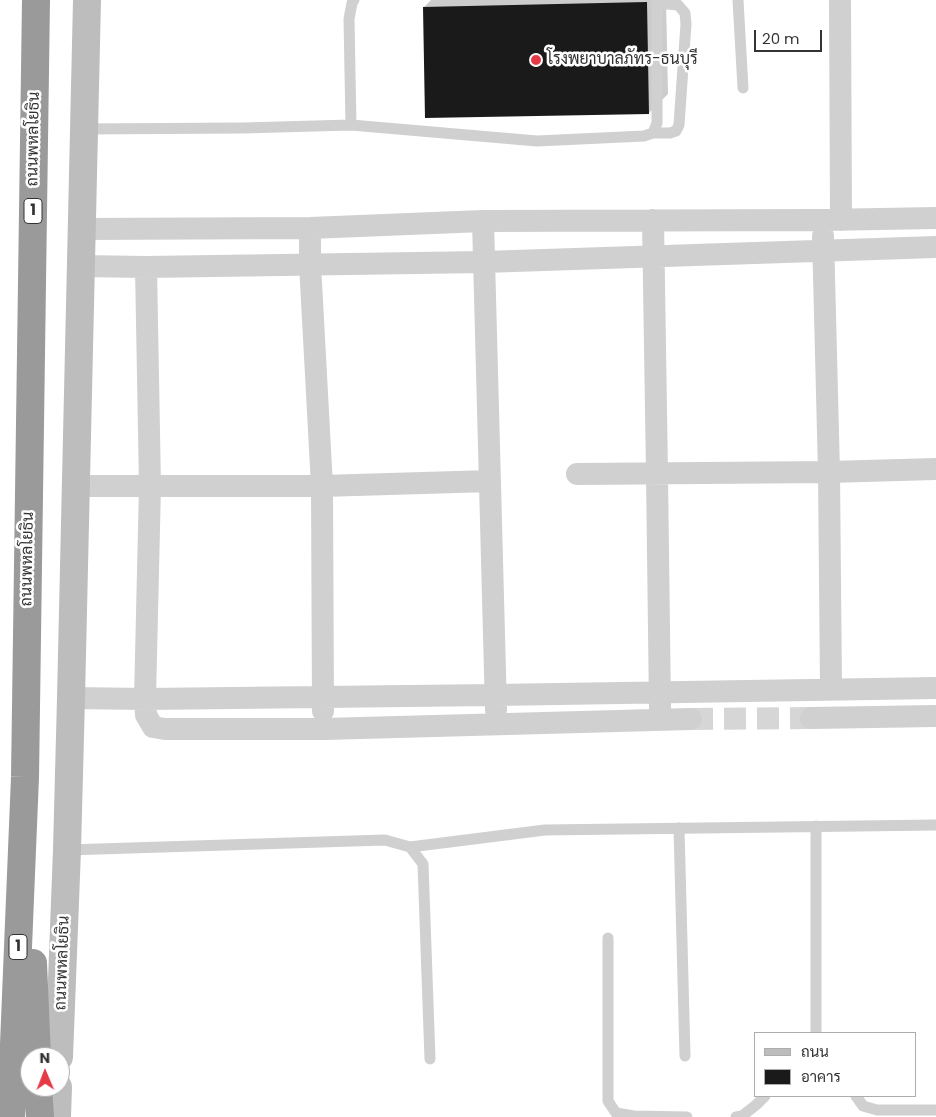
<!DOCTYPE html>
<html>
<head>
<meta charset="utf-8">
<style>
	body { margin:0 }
	#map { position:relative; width:936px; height:1117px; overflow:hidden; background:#fff; font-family:Poppins,Sarabun,sans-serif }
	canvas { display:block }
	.legend { position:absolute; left:754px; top:1032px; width:162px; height:65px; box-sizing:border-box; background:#fff; border:1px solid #adadad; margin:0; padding:6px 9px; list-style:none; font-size:15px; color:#333 }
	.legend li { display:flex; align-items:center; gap:10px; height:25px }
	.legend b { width:25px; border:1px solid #adadad }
	.north { position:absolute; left:20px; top:1047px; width:50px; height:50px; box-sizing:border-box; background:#fff; border:1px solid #adadad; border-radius:50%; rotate:359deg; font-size:14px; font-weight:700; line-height:20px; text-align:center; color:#333 }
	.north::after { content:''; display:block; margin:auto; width:18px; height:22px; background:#e63946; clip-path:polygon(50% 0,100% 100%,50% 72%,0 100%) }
	.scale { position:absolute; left:754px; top:30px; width:68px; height:22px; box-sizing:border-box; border:2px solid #333; border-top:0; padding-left:6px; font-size:15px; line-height:18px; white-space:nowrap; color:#333; -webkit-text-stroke:4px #fff; paint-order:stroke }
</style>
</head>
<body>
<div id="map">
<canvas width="936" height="1117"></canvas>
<ul class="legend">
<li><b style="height:6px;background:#bdbdbd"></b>ถนน</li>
<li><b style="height:14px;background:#1a1a1a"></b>อาคาร</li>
</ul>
<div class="north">N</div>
<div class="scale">20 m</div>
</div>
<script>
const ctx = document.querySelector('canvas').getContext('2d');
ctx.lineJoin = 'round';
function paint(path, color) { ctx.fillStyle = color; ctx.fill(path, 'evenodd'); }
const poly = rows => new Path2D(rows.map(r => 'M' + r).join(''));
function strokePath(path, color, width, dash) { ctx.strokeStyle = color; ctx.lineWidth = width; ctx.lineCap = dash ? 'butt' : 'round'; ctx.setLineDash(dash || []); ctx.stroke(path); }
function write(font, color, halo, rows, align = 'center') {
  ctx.font = font + ' Poppins,Sarabun,sans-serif'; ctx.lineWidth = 5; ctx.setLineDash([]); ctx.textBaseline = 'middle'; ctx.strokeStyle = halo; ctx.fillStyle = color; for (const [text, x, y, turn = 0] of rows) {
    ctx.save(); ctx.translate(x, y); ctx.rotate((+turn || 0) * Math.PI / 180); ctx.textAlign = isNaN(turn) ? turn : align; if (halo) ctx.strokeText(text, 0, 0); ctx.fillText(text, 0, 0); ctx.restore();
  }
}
const shadow = poly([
	[431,0,666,0,668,94,649,113,424,7]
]);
const building = poly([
	[647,2,649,114,425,118,423,7]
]);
const streetTunnel = poly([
	[691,719,811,718]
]);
const lane = poly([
	[738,0,743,88],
	[351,125,349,19,352,3,354,0],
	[83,129,243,128,351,125,537,141,644,136,653,133,657,123,657,0],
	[653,133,670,133,676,131,679,125,686,24,685,13,678,5,657,3],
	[679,828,685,1056],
	[410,847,545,830,936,825],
	[67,850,385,840,410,847,423,864,430,1059],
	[608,938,608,1101,616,1113,634,1116,687,1117],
	[816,1033,816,826],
	[856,1096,863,1106,877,1110,936,1110],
	[736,1117,742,1116,756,1105,765,1096]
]);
const street = poly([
	[840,0,841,220],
	[653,220,657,474,660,708],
	[483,221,496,710],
	[310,228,310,264,322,486,323,711],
	[81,229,310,228,483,221,823,220,936,218],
	[823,236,829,472,831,689],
	[81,266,146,267,484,262,936,247],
	[146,267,150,486,145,699,146,715,153,727,165,729,324,729,691,719],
	[577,474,829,472,936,469],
	[76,486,322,486,490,481],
	[71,698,145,699,495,695,936,688],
	[811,718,936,716]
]);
const secondary = poly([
	[59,1057,67,850,71,698,87,0],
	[57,1117,58,1087]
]);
const highway = poly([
	[33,963,37,1057],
	[38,1087,40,1117],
	[11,1117,25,777,36,0]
]);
const markers = [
	[536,60,6,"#e63946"]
];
const shields = [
	[33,211,18],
	[18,947,18]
];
const shieldNames = [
	["1",33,211],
	["1",18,947]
];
const poiNames = [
	["โรงพยาบาลภัทร-ธนบุรี",547,60]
];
const streetNames = [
	["ถนนพหลโยธิน",34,139,-89],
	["ถนนพหลโยธิน",28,559,-89],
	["ถนนพหลโยธิน",63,963,-88]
];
paint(shadow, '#0003');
paint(building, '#1a1a1a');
strokePath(streetTunnel, '#d6d6d6', 22, [22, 11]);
strokePath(lane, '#d0d0d0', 11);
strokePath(street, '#d0d0d0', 22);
strokePath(secondary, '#bdbdbd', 28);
strokePath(highway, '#9a9a9a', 28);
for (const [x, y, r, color] of markers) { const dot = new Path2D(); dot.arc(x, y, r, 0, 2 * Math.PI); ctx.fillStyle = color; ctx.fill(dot); strokePath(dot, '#fff', 2); }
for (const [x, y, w] of shields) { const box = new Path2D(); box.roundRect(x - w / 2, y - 12.5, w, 25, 4); ctx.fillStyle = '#fff'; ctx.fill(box); strokePath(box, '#333', 1); }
write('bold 15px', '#333', null, shieldNames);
write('16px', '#333', '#fff', poiNames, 'left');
write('16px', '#333', '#fff', streetNames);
</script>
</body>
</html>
